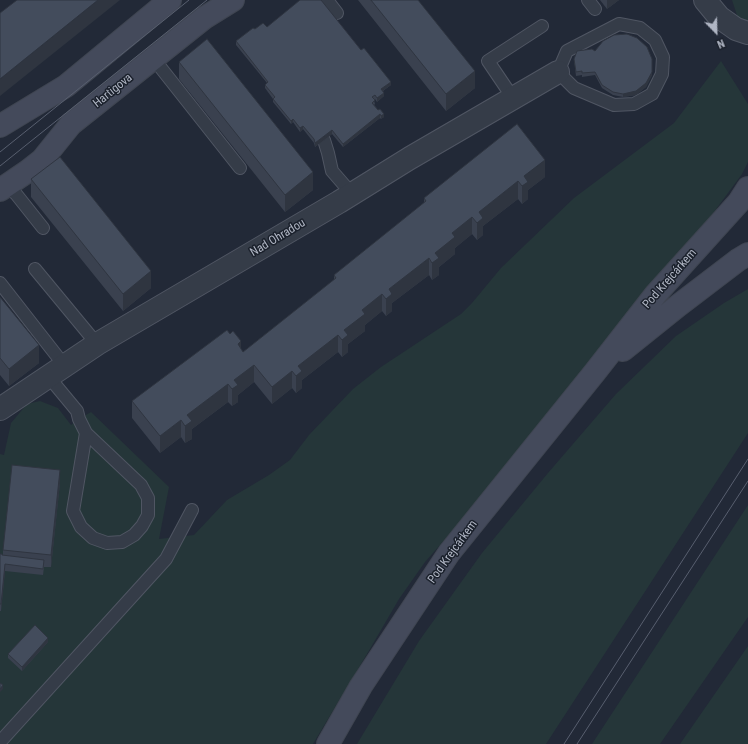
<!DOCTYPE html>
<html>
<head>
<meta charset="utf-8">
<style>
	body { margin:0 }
	#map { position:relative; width:748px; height:744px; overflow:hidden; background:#222937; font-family:"Roboto Condensed",sans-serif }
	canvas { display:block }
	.north { position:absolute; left:696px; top:12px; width:40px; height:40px; -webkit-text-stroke:3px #1b212c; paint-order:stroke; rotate:157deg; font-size:11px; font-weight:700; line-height:16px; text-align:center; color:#b0b6c4 }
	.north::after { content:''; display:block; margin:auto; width:14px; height:18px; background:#b0b6c4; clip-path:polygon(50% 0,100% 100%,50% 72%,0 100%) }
</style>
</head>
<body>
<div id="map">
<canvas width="748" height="744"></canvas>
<div class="north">N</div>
</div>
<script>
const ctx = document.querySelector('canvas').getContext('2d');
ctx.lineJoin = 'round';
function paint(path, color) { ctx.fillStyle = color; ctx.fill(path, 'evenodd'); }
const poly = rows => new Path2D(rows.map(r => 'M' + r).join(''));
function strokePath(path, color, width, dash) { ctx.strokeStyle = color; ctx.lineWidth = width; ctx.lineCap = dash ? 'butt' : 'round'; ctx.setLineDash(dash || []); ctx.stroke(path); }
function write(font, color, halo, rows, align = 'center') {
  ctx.font = font + ' "Roboto Condensed",sans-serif'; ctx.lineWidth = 3; ctx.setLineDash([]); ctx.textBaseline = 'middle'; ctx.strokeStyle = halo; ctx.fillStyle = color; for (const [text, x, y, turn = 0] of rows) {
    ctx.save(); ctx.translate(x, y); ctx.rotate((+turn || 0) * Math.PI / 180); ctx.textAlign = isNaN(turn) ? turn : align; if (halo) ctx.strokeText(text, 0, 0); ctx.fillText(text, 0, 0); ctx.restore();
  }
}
const green = poly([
	[732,0,748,0,748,21,738,18],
	[721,61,748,104,748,162,742,174,711,216,666,266,546,425,425,562,399,599,367,654,313,744,0,744,0,454,4,455,11,423,27,404,40,401,58,408,71,425,79,419,91,412,169,487,159,539,194,535,227,500,269,475,290,460,309,435,353,389,381,367,461,314,472,303,501,268,574,198,674,123],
	[748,289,748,433,546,744,357,744,419,641,482,553,548,473,616,394,676,336,724,303],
	[748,505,748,617,660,744,592,744],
	[748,646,748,744,680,744]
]);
const service = poly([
	[327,0,337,13],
	[588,0,595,9],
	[619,24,640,28,655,40,663,57,662,74,652,94,634,104,614,105,574,88,558,72,567,51,619,24],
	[153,58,240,168],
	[513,98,488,61,542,26],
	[324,140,328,153,332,171,352,194],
	[7,186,16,194,43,228],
	[35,269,97,344],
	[0,283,64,365],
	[48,376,77,411,79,419,86,433,141,485,148,498,148,515,142,526,134,535,122,542,107,543,93,538,81,527,73,511,86,433],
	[0,742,166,559,192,510]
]);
const minor = poly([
	[705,0,719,17,736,29,748,33],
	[0,409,97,344,339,202,410,158,558,72]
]);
const secondary = poly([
	[0,126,66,86,170,0],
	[0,190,28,171,42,160,71,124,204,18,233,0],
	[623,350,679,305,738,260,748,254],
	[328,744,361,686,449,553,595,372,656,294,739,202,748,188]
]);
const tram = poly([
	[0,152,189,0],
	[0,166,207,0],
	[564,744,748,459],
	[577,744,748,481]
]);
const wall = poly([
	[358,0,418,0,475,88,446,111],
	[600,0,619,0,607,9],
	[267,27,361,50,391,85,383,91,384,96,377,102,375,99,374,100,375,104,374,105,384,117,381,119,380,118,343,147,332,134,315,147,314,143,303,129,300,132,293,122,291,124,273,102,273,99,265,88,265,85,267,83,236,45,236,41,255,29],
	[595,51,652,75,646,87,636,95,623,97,613,95,602,88,595,75,582,77,582,75,576,76,574,59],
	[179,62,313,190,285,212,179,79],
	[545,177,528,190,528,199,522,204,518,199,483,226,483,235,477,240,472,234,455,248,455,254,439,267,439,275,432,280,429,275,392,303,392,311,386,316,382,311,365,325,365,331,348,344,348,352,342,357,338,352,302,380,302,388,296,393,292,388,272,404,254,382,238,395,238,402,232,406,228,402,192,429,192,439,185,443,181,437,160,453,132,418,132,401,241,349,243,352,334,280,334,275,424,203,424,198],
	[31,179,151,288,123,311,31,197],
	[0,297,39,363,9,386,0,375],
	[60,483,51,567,44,567,43,575,5,571,1,611,0,611,0,554,3,555,3,550],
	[48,642,22,671,8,658,8,654]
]);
const shadedWall = poly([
	[98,0,120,0,0,96,0,79],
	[607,0,619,0,607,9],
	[652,59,652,75,646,87,636,95,623,97,623,94],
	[475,71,475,88,446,111,446,94],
	[391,82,391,85,381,92,381,89],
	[384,93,384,96,377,102,377,98],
	[380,114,380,118,343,147,343,144],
	[384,114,384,117,381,119,381,116],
	[293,119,293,122,291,124,291,121],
	[303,126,303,129,300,132,300,128],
	[332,130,332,134,315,147,315,143],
	[545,160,545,177,528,190,528,199,522,204,522,186,524,176],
	[313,172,313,190,285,212,285,195],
	[518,181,518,199,483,226,483,235,477,240,477,223,479,212],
	[472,217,472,234,455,248,455,254,439,267,439,275,432,280,432,263,435,253,452,233],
	[429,258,429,275,392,303,392,311,386,316,386,299,389,289],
	[151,271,151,288,123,311,123,294],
	[382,294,382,311,365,325,365,331,348,344,348,352,342,357,342,340,344,330,362,310],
	[338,335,338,352,302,380,302,388,296,393,296,376,298,366],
	[241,341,241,358,238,344],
	[39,345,39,363,9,386,9,369],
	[254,365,254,382,238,395,238,402,232,406,232,389,234,380],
	[292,371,292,388,272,404,272,387],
	[228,384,228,402,192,429,192,439,185,443,185,426,187,415],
	[181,420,181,437,160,453,160,436],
	[60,470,60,483,51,567,51,555],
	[5,564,5,571,1,611,1,604],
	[48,638,48,642,22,671,22,667],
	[3,685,3,689,0,692,0,689]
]);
const building = poly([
	[17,0,98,0,0,79,0,13,17,0],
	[300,0,321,0,361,50,364,48,391,82,381,89,384,93,377,98,375,95,372,97,375,100,372,103,378,110,380,109,384,114,381,116,380,114,343,144,332,130,315,143,314,139,303,126,300,128,293,119,291,121,273,99,275,97,265,85,268,82,236,41,253,28,255,29,263,23,267,27,300,0],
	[371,0,418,0,475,71,446,94,371,0],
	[627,34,637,38,647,47,652,59,652,72,646,83,636,91,623,94,613,92,602,85,595,72,582,73,582,71,576,72,574,59,577,51,592,49,595,51,603,41,614,35,627,34],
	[207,39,313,172,285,195,179,62,207,39],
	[517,124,545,160,524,176,528,182,522,186,518,181,479,212,483,218,477,223,472,217,452,233,455,237,435,253,439,258,432,263,429,258,389,289,392,294,386,299,382,294,362,310,365,314,344,330,348,335,342,340,338,335,298,366,302,371,296,376,292,371,272,387,254,365,234,380,238,385,232,389,228,384,187,415,192,421,185,426,181,420,160,436,132,401,227,330,230,334,233,331,241,341,238,344,243,352,336,278,334,275,426,201,424,198,517,124],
	[60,157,151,271,123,294,31,179,60,157],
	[0,297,39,345,9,369,0,358,0,297],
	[12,465,60,470,51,555,3,550,12,465],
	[0,554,2,554,2,555,44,560,43,569,5,564,1,604,0,604,0,554],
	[35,625,48,638,22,667,8,654,35,625],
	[0,683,3,685,0,689,0,683]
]);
const streetNames = [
	["Hartigova",113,91,-39],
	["Nad Ohradou",278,238,-31],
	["Pod Krejcárkem",670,279,-49],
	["Pod Krejcárkem",453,552,-54]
];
paint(green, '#253639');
strokePath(service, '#505663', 14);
strokePath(minor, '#505663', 24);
strokePath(secondary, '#3f4551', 24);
strokePath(service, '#353c48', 12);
strokePath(minor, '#353c48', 22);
strokePath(secondary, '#444a5b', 22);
strokePath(tram, '#585f6f', 1);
paint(wall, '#3a414f');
paint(shadedWall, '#2f3540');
paint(building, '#434c5c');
strokePath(building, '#2f3540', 1);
write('12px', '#b0b6c4', '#1b212c', streetNames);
</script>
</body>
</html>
